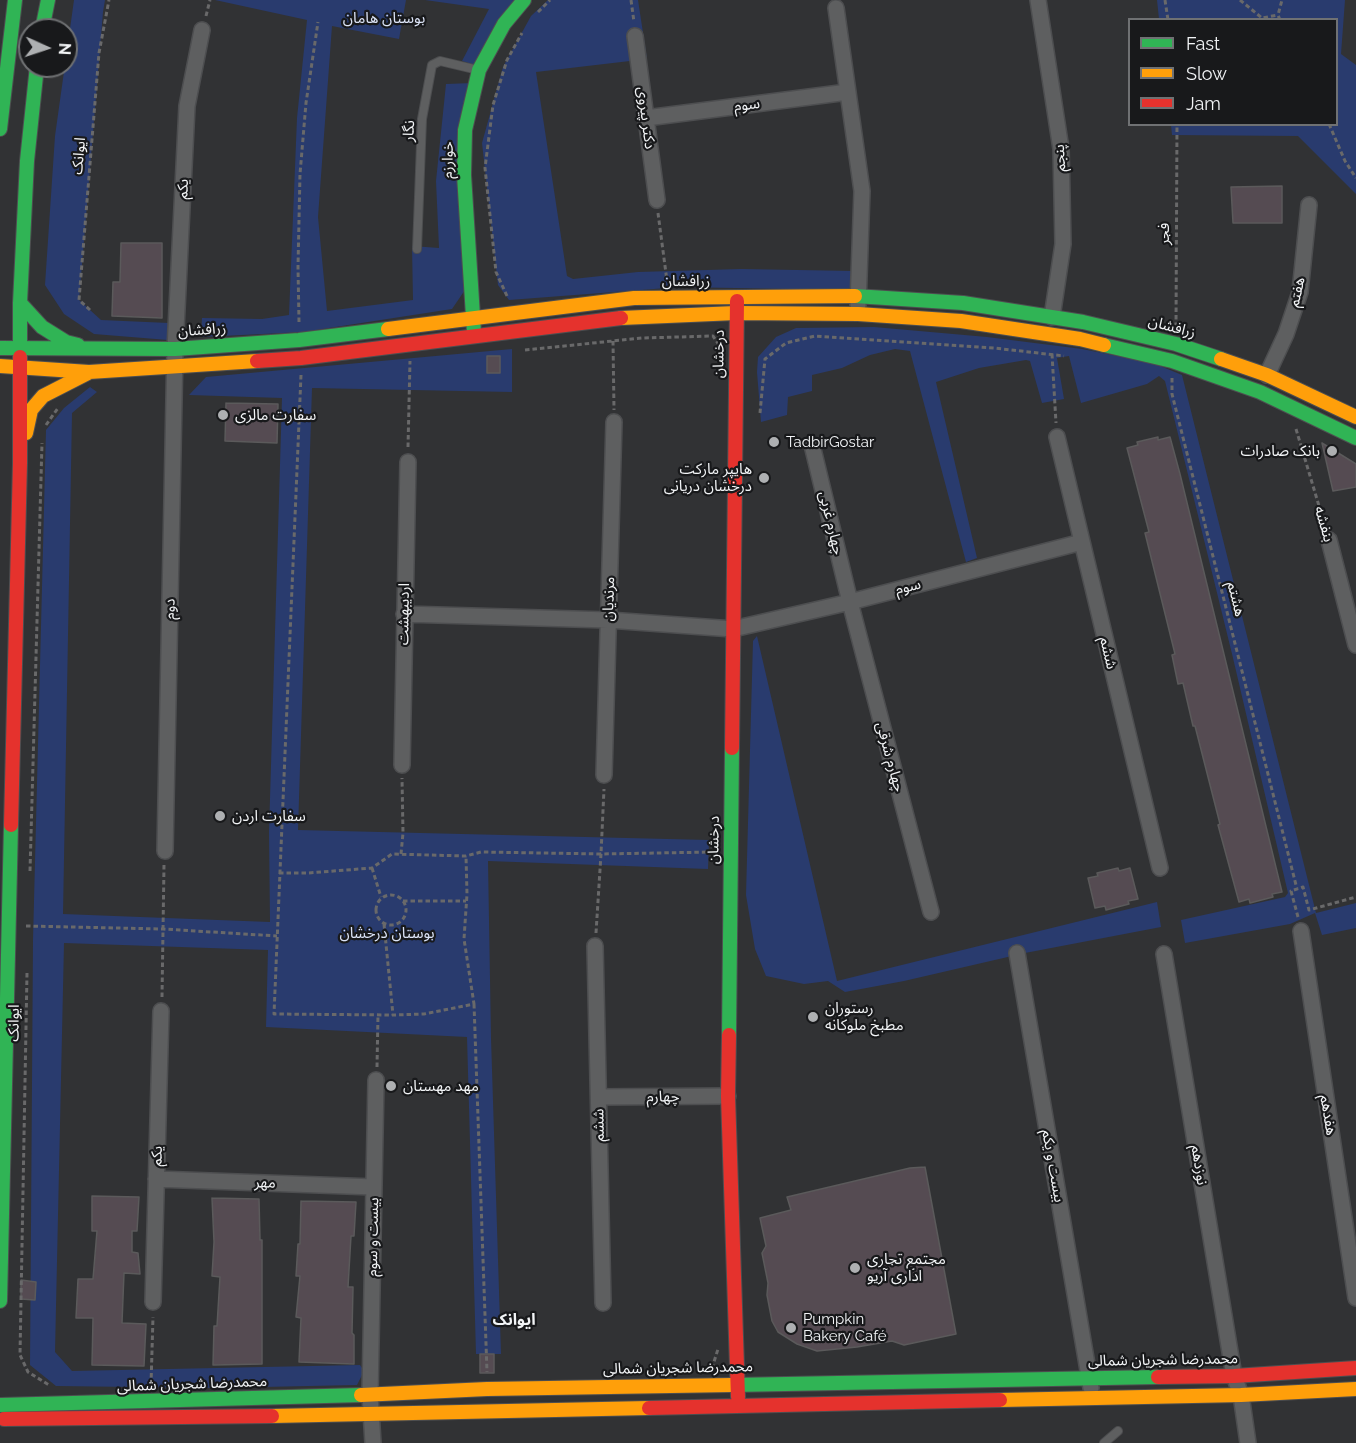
<!DOCTYPE html>
<html>
<head>
<meta charset="utf-8">
<style>
	body { margin:0 }
	#map { position:relative; width:1356px; height:1443px; overflow:hidden; background:#313234; font-family:Raleway,sans-serif }
	canvas { display:block }
	.legend { position:absolute; left:1128px; top:18px; width:210px; height:108px; box-sizing:border-box; background:#18191b; border:2px solid #6f7173; margin:0; padding:8px 10px; list-style:none; font-size:18px; color:#f2f4f6 }
	.legend li { display:flex; align-items:center; gap:12px; height:30px }
	.legend b { width:30px; border:2px solid #6f7173 }
	.north { position:absolute; left:18px; top:18px; width:60px; height:60px; box-sizing:border-box; background:#18191b; border:2px solid #6f7173; border-radius:50%; rotate:93deg; font-size:16px; font-weight:700; line-height:24px; text-align:center; color:#f2f4f6 }
	.north::after { content:''; display:block; margin:auto; width:21px; height:27px; background:#aeb0b2; clip-path:polygon(50% 0,100% 100%,50% 72%,0 100%) }
</style>
</head>
<body>
<div id="map">
<canvas width="1356" height="1443"></canvas>
<ul class="legend">
<li><b style="height:8px;background:#30b455"></b>Fast</li>
<li><b style="height:8px;background:#ff9f0a"></b>Slow</li>
<li><b style="height:8px;background:#e5322d"></b>Jam</li>
</ul>
<div class="north">N</div>
</div>
<script>
const ctx = document.querySelector('canvas').getContext('2d');
ctx.lineJoin = 'round';
function paint(path, color) { ctx.fillStyle = color; ctx.fill(path, 'evenodd'); }
const poly = rows => new Path2D(rows.map(r => 'M' + r).join(''));
function strokePath(path, color, width, dash) { ctx.strokeStyle = color; ctx.lineWidth = width; ctx.lineCap = dash ? 'butt' : 'round'; ctx.setLineDash(dash || []); ctx.stroke(path); }
function write(font, color, halo, rows, align = 'center') {
  ctx.font = font + ' Raleway,"Noto Sans Arabic",sans-serif'; ctx.lineWidth = 4.5; ctx.setLineDash([]); ctx.textBaseline = 'middle'; ctx.strokeStyle = halo; ctx.fillStyle = color; for (const [text, x, y, turn = 0] of rows) {
    ctx.save(); ctx.translate(x, y); ctx.rotate((+turn || 0) * Math.PI / 180); ctx.textAlign = isNaN(turn) ? turn : align; if (halo) ctx.strokeText(text, 0, 0); ctx.fillText(text, 0, 0); ctx.restore();
  }
}
const green = poly([
	[74,0,105,0,103,12,79,300,101,320,169,323,168,340,94,334,64,314,45,285,55,136],
	[215,0,406,0,399,39,332,26,318,217,327,311,413,300,412,246,439,248,436,181,446,84,473,83,467,287,452,309,303,332,201,337,202,318,262,319,289,315,297,118,307,20],
	[425,0,519,0,475,65,462,61,489,9],
	[548,0,638,0,647,59,536,72,567,276,573,279,638,272,741,269,854,271,852,287,844,290,680,287,509,300,498,285,482,143,503,67,531,16],
	[1157,0,1345,0,1341,54,1356,65,1356,194,1298,136,1172,135,1171,125,1336,124,1336,20,1159,19],
	[874,327,987,337,1082,349,1153,363,1182,375,1316,913,1356,903,1356,928,1322,935,1315,913,1290,924,1185,943,1181,920,1285,897,1288,893,1233,658,1165,381,1159,376,1147,384,1081,403,1069,356,1057,358,1064,399,1042,403,1030,361,1026,360,979,368,936,382,977,558,966,562,910,351,895,349,870,355,842,368,812,375,812,391,788,397,787,415,761,422,757,372,758,357,776,337,796,328],
	[512,349,512,392,312,388,298,830,709,840,708,869,488,861,491,1038,501,1354,476,1354,467,1037,266,1027,268,950,64,943,55,1352,72,1371,360,1365,364,1371,357,1385,214,1388,56,1386,30,1365,33,940,46,430,64,408,90,387,97,392,72,413,63,914,270,922,269,832,282,398,189,395,206,377],
	[757,636,837,981,1157,902,1161,927,1025,953,904,981,845,992,828,981,804,984,766,976,755,949,746,895,753,641]
]);
const building = poly([
	[1282,186,1282,223,1233,223,1231,187,1282,186],
	[121,243,162,243,162,318,112,316,113,282,120,282,121,243],
	[487,356,500,356,500,373,487,373,487,356],
	[226,403,278,404,277,443,225,441,226,403],
	[1158,437,1158,440,1170,437,1180,474,1282,892,1272,894,1273,897,1250,903,1249,899,1239,902,1218,825,1220,824,1195,726,1193,726,1183,683,1178,684,1172,655,1175,654,1145,533,1149,532,1127,448,1138,445,1137,442,1158,437],
	[1322,443,1356,464,1356,487,1333,491,1322,443],
	[1118,868,1119,871,1130,868,1138,899,1128,901,1129,904,1106,910,1105,906,1095,908,1088,878,1098,876,1097,873,1118,868],
	[925,1167,956,1334,904,1345,892,1341,857,1347,817,1351,797,1344,778,1332,772,1321,767,1295,768,1283,762,1253,766,1246,760,1218,791,1210,787,1197,910,1168,925,1167],
	[92,1196,139,1197,137,1231,132,1231,132,1252,138,1253,140,1274,124,1273,122,1323,146,1324,144,1366,92,1365,93,1318,76,1318,78,1279,93,1279,97,1231,92,1231,92,1196],
	[212,1198,259,1199,260,1240,262,1240,262,1364,213,1365,214,1326,217,1326,220,1277,212,1276,214,1242,212,1198],
	[301,1201,356,1202,354,1236,351,1236,348,1287,353,1287,352,1333,354,1335,354,1364,299,1362,301,1318,296,1317,300,1276,296,1276,298,1244,300,1244,301,1201],
	[21,1280,36,1282,35,1300,21,1299,21,1280],
	[480,1354,494,1354,494,1373,480,1373,480,1354]
]);
const path = poly([
	[631,0,634,22],
	[1165,0,1168,20],
	[1240,0,1262,18,1278,15],
	[538,12,550,0],
	[206,16,210,0],
	[1280,20,1278,15,1282,0],
	[1329,124,1345,161,1356,178],
	[658,213,667,281],
	[507,296,496,272,485,168,493,105,507,60,522,33],
	[90,310,79,300,99,53,109,0],
	[299,322,298,267,300,174,306,103,318,22],
	[1176,327,1177,124],
	[613,341,614,410],
	[525,350,642,338,713,336,719,345],
	[1052,354,1056,423],
	[301,375,274,1014,393,1015],
	[1172,378,1172,394,1297,889],
	[760,413,765,359,786,343,815,336,994,348,1064,356],
	[46,425,58,408],
	[1296,429,1325,526],
	[408,447,410,361],
	[401,854,403,833,402,778],
	[372,868,381,897],
	[30,871,42,443],
	[279,873,308,873,372,868,392,854,466,856,481,852,601,854,604,789],
	'376 910a15 15 0 1 1 30 0a15 15 0 1 1-30 0Z',
	[403,901,466,901],
	[1298,917,1291,891,1303,887,1309,910,1356,897],
	[384,924,393,1015,424,1014,474,1004,464,939,467,894,466,856],
	[26,926,163,929,277,936],
	[596,933,601,854,713,852],
	[27,973,20,1355,28,1372,49,1385],
	[162,997,164,865],
	[474,1004,487,1372],
	[377,1067,378,1015],
	[710,1367,713,1365,718,1349],
	[151,1385,153,1317]
]);
const lane = poly([
	[417,249,422,119,432,65,440,61,478,70],
	[1104,1443,1118,1431]
]);
const street = poly([
	[1038,0,1061,149,1063,244,1052,317],
	[836,8,862,191,858,305],
	[635,36,657,200],
	[646,118,848,92],
	[1267,375,1286,334,1300,292,1309,205],
	[1057,437,1160,868],
	[812,445,850,602,931,912],
	[1329,540,1356,645],
	[404,614,608,620,733,629,850,602,1082,542],
	[402,765,408,462],
	[604,775,614,422],
	[165,851,175,349,187,106,202,30],
	[1301,931,1356,1298],
	[595,946,603,1303],
	[1017,953,1091,1388],
	[1164,954,1234,1376,1241,1395,1248,1443],
	[599,1097,728,1096],
	[156,1179,374,1187],
	[153,1302,161,1011],
	[373,1443,370,1395,376,1080]
]);
const fast = poly([
	[42,30,48,0],
	[0,129,15,0],
	[855,296,963,303,1083,322,1176,344,1221,359],
	[20,303,42,327,66,342,78,345],
	[474,332,464,175,465,130,479,70,504,24,524,0],
	[1104,345,1172,361,1260,392,1356,438],
	[0,348,175,349,299,340,388,329],
	[20,357,20,303,27,161,37,66],
	[729,1035,732,748],
	[0,1301,11,825],
	[732,1385,1158,1377],
	[0,1405,361,1395]
]);
const slow = poly([
	[621,318,736,313,858,314,961,321,1080,339,1104,345],
	[388,329,634,298,855,296],
	[1221,359,1267,375,1356,417],
	[0,366,89,372,257,361],
	[26,433,31,410,43,396,88,373],
	[361,1395,487,1389,732,1385],
	[1000,1400,1241,1395,1356,1389],
	[272,1416,649,1408]
]);
const jam = poly([
	[257,361,301,358,621,318],
	[732,748,737,301],
	[11,825,20,463,20,357],
	[729,1035,728,1096,738,1397],
	[1158,1377,1234,1376,1356,1368],
	[649,1408,1000,1400],
	[4,1419,272,1416]
]);
const markers = [
	[223,415,6,"#aeb0b2"],
	[774,442,6,"#aeb0b2"],
	[1332,451,6,"#aeb0b2"],
	[764,478,6,"#aeb0b2"],
	[220,816,6,"#aeb0b2"],
	[813,1017,6,"#aeb0b2"],
	[391,1086,6,"#aeb0b2"],
	[855,1268,6,"#aeb0b2"],
	[791,1328,6,"#aeb0b2"]
];
const parkNames = [
	["بوستان هامان",384,18],
	["بوستان درخشان",387,933]
];
const streetNames = [
	["سوم",747,105,-7],
	["دکتر پیروی",646,118,83],
	["نگار",409,131,-86],
	["ایوانک",79,156,-85],
	["پنجم",1060,158,-93],
	["خوارزم",448,160,-89],
	["یکم",183,189,-87],
	["فجر",1164,234,-90],
	["زرافشان",686,281],
	["هفتم",1297,292,-77],
	["زرافشان",1172,327,15],
	["زرافشان",202,330,-4],
	["درخشان",719,354,-89],
	["چهارم غربی",831,523,77],
	["بنفشه",1324,524,74],
	["سوم",908,587,-14],
	["مرنديان",609,599,-88],
	["هشتم",1236,599,76],
	["دوم",170,609,-89],
	["اردیبهشت",404,614,-89],
	["ششم",1108,653,77],
	["چهارم شرقی",890,757,75],
	["درخشان",714,840,-89],
	["ایوانک",14,1023,-89],
	["چهارم",663,1097,-1],
	["هفدهم",1328,1115,81],
	["ششم",599,1125,-91],
	["یکم",157,1156,-88],
	["نوزدهم",1199,1165,81],
	["بیست و یکم",1053,1166,80],
	["مهر",265,1183,2],
	["بیست و سوم",373,1237,-89],
	["محمدرضا شجریان شمالی",1163,1360,-1],
	["محمدرضا شجریان شمالی",678,1368,-1],
	["محمدرضا شجریان شمالی",192,1384,-2]
];
const poiNames = [
	["سفارت مالزی",235,415],
	["TadbirGostar",786,442],
	["بانک صادرات",1320,451,"right"],
	["هایپر مارکت",752,469,"right"],
	["درخشان دریانی",752,486,"right"],
	["سفارت اردن",232,816],
	["رستوران",825,1008],
	["مطبخ ملوکانه",825,1025],
	["مهد مهستان",403,1086],
	["مجتمع تجاری",867,1259],
	["اداری آريو",867,1276],
	["Pumpkin",803,1319],
	["Bakery Café",803,1336]
];
const neighbourhoodNames = [
	["ایوانک",514,1320]
];
paint(green, '#293b6e');
paint(building, '#554b52');
strokePath(building, '#5b5a5b', 1.5);
strokePath(lane, '#4d4e50', 10);
strokePath(street, '#4d4e50', 18);
strokePath(fast, '#4d4e50', 16);
strokePath(slow, '#4d4e50', 16);
strokePath(jam, '#4d4e50', 16);
strokePath(path, '#69696a', 3, [4.5, 3]);
strokePath(lane, '#5e5f60', 8);
strokePath(street, '#5e5f60', 15);
strokePath(fast, '#30b455', 14);
strokePath(slow, '#ff9f0a', 14);
strokePath(jam, '#e5322d', 14);
for (const [x, y, r, color] of markers) { const dot = new Path2D(); dot.arc(x, y, r, 0, 2 * Math.PI); ctx.fillStyle = color; ctx.fill(dot); strokePath(dot, '#18191b', 2); }
write('15px', '#dce4f7', '#18191b', parkNames);
write('15px', '#f2f4f6', '#18191b', streetNames);
write('15px', '#f2f4f6', '#18191b', poiNames, 'left');
write('bold 16px', '#f2f4f6', '#18191b', neighbourhoodNames);
</script>
</body>
</html>
